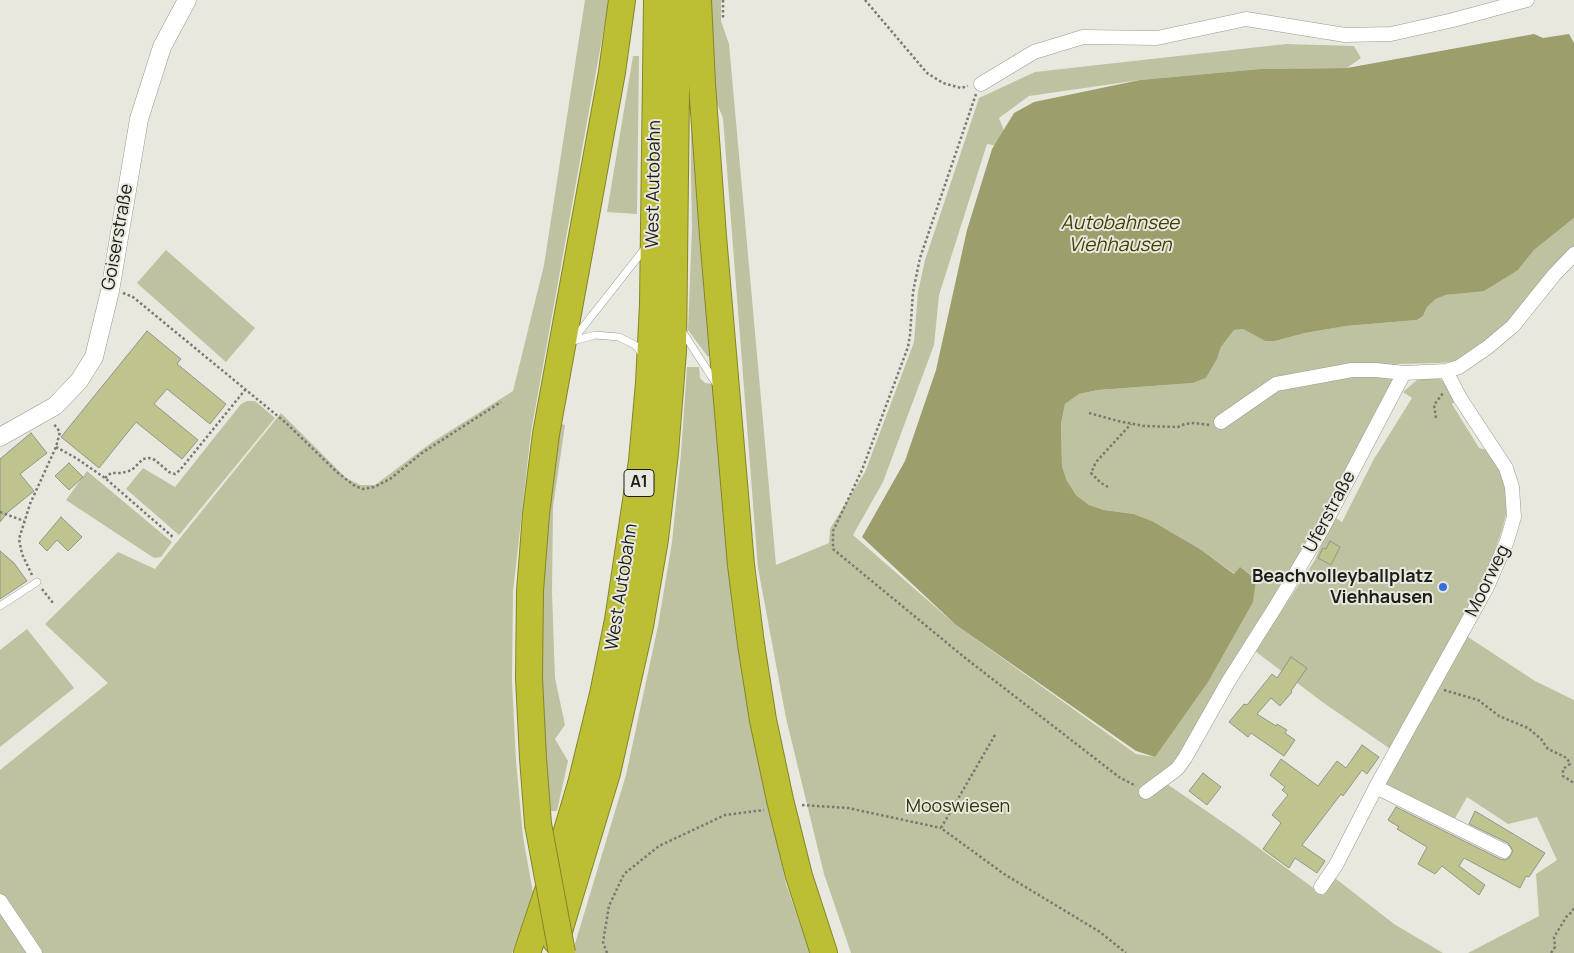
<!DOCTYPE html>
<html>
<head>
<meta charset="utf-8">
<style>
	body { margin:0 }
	canvas { display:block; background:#e8e8de }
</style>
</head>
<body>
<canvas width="1574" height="953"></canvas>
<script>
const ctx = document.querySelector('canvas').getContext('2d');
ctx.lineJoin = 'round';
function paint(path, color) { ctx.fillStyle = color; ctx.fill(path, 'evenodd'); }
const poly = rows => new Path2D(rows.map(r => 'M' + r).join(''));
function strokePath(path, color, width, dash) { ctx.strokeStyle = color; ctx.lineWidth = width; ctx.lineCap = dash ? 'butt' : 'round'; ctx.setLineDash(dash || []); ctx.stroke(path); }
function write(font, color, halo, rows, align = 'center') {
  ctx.font = font + ' Manrope,sans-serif'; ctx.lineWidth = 4; ctx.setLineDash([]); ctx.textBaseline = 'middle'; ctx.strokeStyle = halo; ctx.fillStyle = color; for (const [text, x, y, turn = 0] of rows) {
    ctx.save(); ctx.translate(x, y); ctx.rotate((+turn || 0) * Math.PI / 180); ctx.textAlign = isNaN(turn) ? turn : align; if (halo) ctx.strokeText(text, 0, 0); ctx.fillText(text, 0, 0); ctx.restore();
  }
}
const green = poly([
	[585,0,609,0,531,432,513,592,512,682,516,761,523,837,533,893,512,953,0,953,0,770,108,683,45,624,118,552,155,569,281,413,346,478,360,485,375,485,431,443,513,391,544,265],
	[709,0,721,0,721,21,729,44,776,565,829,543,830,529,865,472,914,342,918,292,925,260,979,98,1035,72,1286,44,1354,46,1361,58,1347,68,1260,69,1140,80,1029,96,999,118,1008,141,998,146,987,144,939,295,934,345,883,482,853,535,956,625,1136,754,1155,757,1235,574,1200,549,1152,521,1134,514,1104,510,1089,505,1076,495,1067,481,1062,466,1061,424,1065,404,1079,394,1098,390,1193,383,1206,378,1217,359,1221,347,1234,330,1243,329,1265,341,1275,341,1305,333,1346,326,1417,320,1423,316,1427,307,1436,299,1446,295,1462,293,1518,270,1534,250,1574,218,1574,247,1556,264,1501,331,1457,361,1440,363,1397,364,1390,387,1291,571,1167,784,1237,832,1323,895,1335,878,1394,924,1443,953,851,953,824,874,786,718,758,568,723,118,712,92],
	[633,56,639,56,637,214,607,212],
	[691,82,715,349,708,357,688,330,692,227,691,178],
	[166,250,255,328,226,362,137,283],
	[687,367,699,367,700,378,705,383,713,384,752,723,786,884,810,953,575,953,574,947,626,775,658,626,672,542,681,453],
	[1438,378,1447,383,1458,399,1452,404,1479,448,1491,451,1502,467,1509,503,1502,530,1465,635,1535,681,1574,700,1574,953,1468,953,1539,916,1536,874,1557,860,1537,817,1508,824,1467,797,1454,820,1383,783,1399,755,1321,701,1255,651,1315,560,1333,516,1342,522,1374,459,1412,398,1403,392,1418,379],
	[247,401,255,401,275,418,179,535,126,489,143,468,175,487,241,404],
	[561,424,565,425,553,507,552,593,555,678,565,725,555,739,568,761,557,811,551,811,545,754,541,679,542,590,549,507],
	[87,471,172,542,161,557,154,558,66,500],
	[27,629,74,688,0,747,0,650]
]);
const water = poly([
	[1534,34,1543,38,1569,34,1574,43,1574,218,1534,250,1518,270,1484,291,1446,295,1436,299,1427,307,1423,316,1417,320,1346,326,1305,333,1275,341,1265,341,1243,329,1234,330,1221,347,1217,359,1206,378,1193,383,1098,390,1079,394,1065,404,1061,424,1062,466,1067,481,1076,495,1089,505,1104,510,1134,514,1152,521,1200,549,1234,574,1240,567,1256,580,1253,602,1208,682,1155,757,1136,751,956,625,862,537,905,461,936,370,967,230,992,149,1014,113,1034,102,1140,80,1260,69,1347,68]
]);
const building = poly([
	[147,331,181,359,177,364,226,404,210,424,167,389,154,404,198,440,182,459,136,422,99,468,61,437,147,331],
	[31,433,47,453,20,474,34,491,8,512,0,522,0,459,31,433],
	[69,463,83,477,69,490,55,476,69,463],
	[61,517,82,537,68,551,57,540,47,551,39,543,61,517],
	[1330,541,1340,547,1331,565,1318,558,1323,548,1326,549,1330,541],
	[0,551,14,563,27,581,0,599,0,551],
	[1291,657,1307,668,1291,691,1292,692,1280,706,1271,698,1257,714,1276,726,1277,724,1287,730,1285,733,1295,740,1284,756,1251,733,1248,737,1229,722,1244,704,1247,705,1272,674,1277,678,1291,657],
	[1362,745,1379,757,1367,774,1362,770,1343,796,1341,794,1302,845,1325,861,1317,873,1295,858,1289,868,1263,849,1281,823,1272,815,1288,795,1282,790,1285,787,1270,775,1281,759,1318,786,1337,761,1346,768,1362,745],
	[1203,773,1221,787,1207,805,1189,791,1203,773],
	[1396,807,1500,859,1505,860,1509,858,1513,851,1508,843,1469,824,1475,811,1545,853,1529,877,1526,876,1520,888,1464,858,1459,866,1485,885,1479,895,1442,866,1435,874,1418,864,1427,847,1397,829,1399,827,1388,820,1396,807]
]);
const path = poly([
	[723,0,723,20],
	[865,0,927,73,943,83,961,88,968,86],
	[976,94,920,258,913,292,910,335,908,347,862,470,833,531,833,549,964,657,1119,777,1136,786],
	[123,293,133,297,285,422,338,473,355,486,363,489,374,487,390,479,422,453,501,402],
	[1089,413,1118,421,1144,426,1178,427,1185,424,1194,423,1210,425],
	[1436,418,1434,405,1443,393],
	[56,447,76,458,105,478,174,538],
	[105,478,111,473,122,473,132,470,143,459,149,458,155,460,169,472,175,474,180,470,245,390],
	[1108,487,1101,483,1091,473,1096,462,1131,424],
	[0,512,24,521],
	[32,575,22,554,19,539,30,504,56,447,60,432,53,423],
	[42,589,53,603],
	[1444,690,1478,700,1499,716,1528,728,1541,739,1548,749,1567,758,1570,764,1563,769,1563,776,1574,783],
	[995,735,941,828,1004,874,1100,932,1126,953],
	[802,805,848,808,941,828],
	[607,953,603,942,609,906,624,874,659,846,725,815,764,810],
	[1551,953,1555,947,1554,937,1567,916,1573,911,1574,907]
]);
const service = poly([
	[682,331,717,385],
	[572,341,646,247],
	[573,341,595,335,619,337,635,345,643,355],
	[0,606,37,582]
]);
const minor = poly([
	[981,84,1034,52,1083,37,1157,38,1246,19,1345,35,1391,34,1453,20,1527,0],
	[1221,422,1276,384,1352,370,1376,370,1404,373,1446,371,1459,367,1488,347,1513,326,1554,275,1574,254],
	[1376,787,1504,851],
	[1146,792,1177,769,1185,758,1228,682,1276,606,1321,531,1404,373],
	[1321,887,1336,865,1376,787,1487,587,1507,541,1514,517,1512,487,1506,468,1460,398,1446,371],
	[0,901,35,953]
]);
const tertiary = poly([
	[0,437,55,406,79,381,94,357,110,291,139,119,162,47,187,0]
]);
const motorway = poly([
	[698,0,702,84,713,236,741,565,751,644,763,720,780,800,799,876,824,953],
	[538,824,533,758,529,678,530,591,536,514,546,434,612,72,622,0],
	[556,941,607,773,640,626,655,539,665,453,673,351,677,0],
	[527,953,558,861,581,784,603,694,618,620,642,461,649,383,653,304,657,0]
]);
const motorwayBridge = poly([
	[538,824,562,953]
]);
const markers = [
	[1443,587,5,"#3370de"]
];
const shields = [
	[639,483,30]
];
const shieldNames = [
	["A1",639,483]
];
const streetNames = [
	["West Autobahn",654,184,-89],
	["Goiserstraße",118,237,-80],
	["Uferstraße",1330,512,-62],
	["Moorweg",1488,581,-64],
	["West Autobahn",622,587,-81]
];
const poiNames = [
	["Beachvolleyballplatz",1433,577],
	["Viehhausen",1433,598]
];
const parkNames = [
	["Mooswiesen",958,807]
];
const waterNames = [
	["Autobahnsee",1120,224],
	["Viehhausen",1120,246]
];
paint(green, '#bfc2a0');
paint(water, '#9c9f6c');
paint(building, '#bfc38e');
strokePath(building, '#94958b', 1);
strokePath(service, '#999990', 8);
strokePath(minor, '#999990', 15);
strokePath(tertiary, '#999990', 19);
strokePath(motorway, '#84862a', 28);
strokePath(path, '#797972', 2.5, [2.5, 2.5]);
strokePath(service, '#fff', 7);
strokePath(minor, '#fff', 14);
strokePath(tertiary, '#fff', 18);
strokePath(motorway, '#bcbf33', 26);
strokePath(motorwayBridge, '#84862a', 28, []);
strokePath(motorwayBridge, '#bcbf33', 26);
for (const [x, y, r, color] of markers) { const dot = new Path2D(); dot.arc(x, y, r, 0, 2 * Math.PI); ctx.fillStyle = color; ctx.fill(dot); strokePath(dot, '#e8e8de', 2); }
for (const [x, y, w] of shields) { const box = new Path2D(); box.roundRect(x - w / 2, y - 13.5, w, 27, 4); ctx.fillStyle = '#e8e8de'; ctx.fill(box); strokePath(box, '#1c1c18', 1); }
write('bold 16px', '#1c1c18', null, shieldNames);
write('18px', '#1c1c18', '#e8e8de', streetNames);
write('bold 18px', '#1c1c18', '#e8e8de', poiNames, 'right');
write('18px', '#33340a', '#e8e8de', parkNames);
write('italic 19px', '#3e3f00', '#e8e8de', waterNames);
</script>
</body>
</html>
